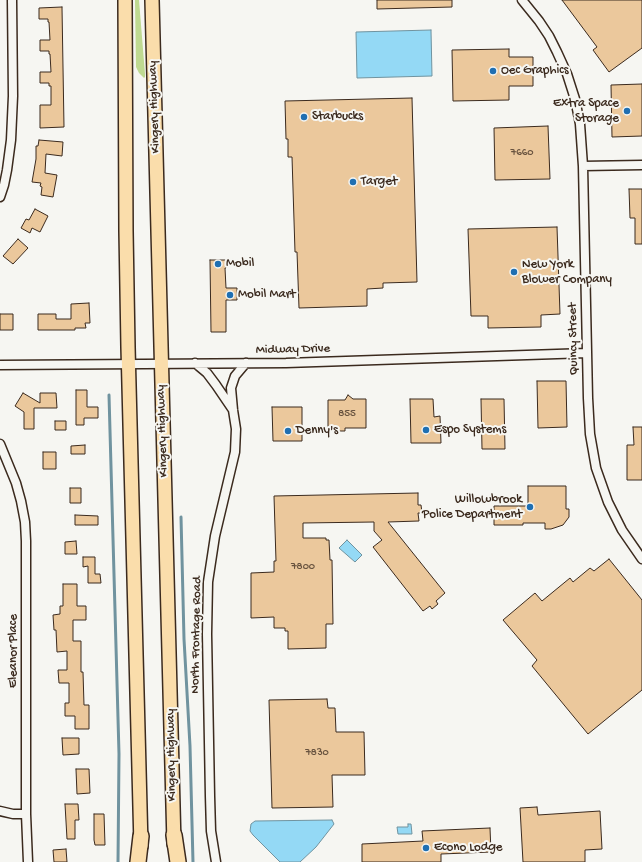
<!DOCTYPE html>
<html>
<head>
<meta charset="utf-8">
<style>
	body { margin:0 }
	canvas { display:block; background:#f6f6f2 }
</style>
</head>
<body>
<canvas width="642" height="862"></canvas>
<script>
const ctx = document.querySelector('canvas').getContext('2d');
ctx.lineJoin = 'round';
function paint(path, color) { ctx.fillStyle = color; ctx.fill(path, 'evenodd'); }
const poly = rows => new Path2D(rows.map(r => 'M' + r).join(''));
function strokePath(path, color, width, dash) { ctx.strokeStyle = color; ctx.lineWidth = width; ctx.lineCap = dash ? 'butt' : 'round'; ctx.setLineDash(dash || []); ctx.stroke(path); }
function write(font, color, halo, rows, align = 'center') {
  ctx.font = font + ' "Gochi Hand",sans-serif'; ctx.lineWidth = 4; ctx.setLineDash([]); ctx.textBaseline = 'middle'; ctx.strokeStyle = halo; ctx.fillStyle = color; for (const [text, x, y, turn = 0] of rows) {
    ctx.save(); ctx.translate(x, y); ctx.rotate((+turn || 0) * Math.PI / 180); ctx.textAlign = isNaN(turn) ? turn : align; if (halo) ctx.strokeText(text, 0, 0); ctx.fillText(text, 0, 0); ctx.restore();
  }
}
const green = poly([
	[135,0,139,0,145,74,145,77,144,78,139,73,136,67]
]);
const water = poly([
	[431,30,432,76,357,78,356,32,431,30],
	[347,540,362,555,355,562,339,548,347,540],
	[332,820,334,824,316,847,300,862,280,862,253,835,250,831,251,824,255,821,332,820],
	[408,824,411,824,412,834,398,834,397,827,408,827,408,824]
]);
const stream = poly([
	[109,395,119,754,118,862],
	[181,517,184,639,190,746,193,862]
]);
const building = poly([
	[377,0,452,0,452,7,377,9,377,0],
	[562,0,642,0,642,48,609,72,593,50,597,47,562,0],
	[62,7,64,127,40,128,40,105,51,105,51,86,49,86,49,83,40,83,40,72,51,72,50,54,49,54,49,51,40,51,40,40,50,40,49,22,48,22,48,19,39,19,39,8,62,7],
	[509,49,509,57,533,57,533,86,509,86,509,100,453,101,452,50,509,49],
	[642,84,642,136,612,137,611,85,642,84],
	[412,98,417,282,383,283,383,288,367,289,367,306,299,308,297,252,295,252,292,157,288,157,288,139,286,139,285,101,412,98],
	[548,126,550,179,495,180,494,128,548,126],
	[39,140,63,142,62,156,46,154,45,173,57,175,53,197,41,195,42,187,40,186,41,183,32,182,36,159,36,146,38,146,39,140],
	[629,189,642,189,642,244,635,244,635,218,630,218,629,189],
	[35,209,48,216,40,232,32,228,30,233,21,228,26,219,29,220,35,209],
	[557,227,560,314,541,315,541,327,488,328,488,316,471,316,468,229,557,227],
	[18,239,28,248,13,264,3,256,18,239],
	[210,260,226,260,226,268,225,268,226,288,237,288,237,300,226,300,226,332,211,332,210,260],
	[89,303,90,323,85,323,86,328,75,328,75,330,38,330,38,314,56,314,56,319,71,319,71,304,89,303],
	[0,314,13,314,13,330,0,330,0,314],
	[537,381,566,381,567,427,538,428,537,381],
	[76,390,87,390,87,407,98,407,98,418,84,418,84,425,76,425,76,390],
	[23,393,40,403,40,393,56,393,57,408,34,408,34,429,24,429,24,412,15,406,23,393],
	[348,395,353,399,366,399,366,428,345,428,345,431,328,431,328,400,345,400,348,395],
	[410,399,433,399,434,417,440,416,441,443,411,443,410,399],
	[481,399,504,399,505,449,482,449,481,399],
	[272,407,302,407,302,441,273,441,272,407],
	[55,421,66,421,66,430,55,430,55,421],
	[633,427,642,427,642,480,627,480,627,445,634,445,633,427],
	[85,445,85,454,71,454,71,446,85,445],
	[43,452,56,452,56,469,43,469,43,452],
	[528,486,566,486,566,509,569,509,569,517,563,525,551,529,545,529,545,523,523,523,523,525,494,525,494,506,528,506,528,486],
	[70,488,81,488,81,503,70,503,70,488],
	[418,493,418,505,421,505,422,513,418,513,419,521,388,522,445,593,436,601,438,604,432,609,430,606,423,611,373,547,382,540,374,531,374,522,303,523,303,538,326,538,326,540,329,540,330,560,332,560,333,624,326,624,326,648,288,649,288,631,285,631,285,628,274,628,274,617,251,618,251,573,274,572,274,561,276,561,274,496,418,493],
	[75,515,98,516,98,525,75,525,75,515],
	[76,541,77,554,65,554,65,542,76,541],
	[83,557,95,557,95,574,100,574,101,583,88,583,88,566,83,567,83,557],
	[609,559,642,600,642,690,588,734,532,666,537,660,503,620,535,593,542,601,570,578,573,582,590,568,594,571,609,559],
	[63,584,77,584,77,606,86,606,86,620,73,620,73,641,81,641,81,672,83,672,84,705,89,705,89,729,75,729,75,716,65,716,65,703,69,703,69,683,59,683,58,670,67,670,67,651,57,652,56,630,54,630,53,615,60,614,60,606,63,606,63,584],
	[327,699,328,708,335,708,336,732,364,732,365,775,332,775,333,807,272,808,269,700,327,699],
	[62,738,79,738,79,754,63,755,62,738],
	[76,769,89,769,90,793,77,794,76,769],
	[65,804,78,804,79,820,75,820,75,839,67,839,65,804],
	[537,807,538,815,600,811,602,849,585,850,585,862,523,862,520,808,537,807],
	[94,814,104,814,105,845,95,845,94,840,94,814],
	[490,828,491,852,441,854,441,862,362,862,362,844,423,841,422,831,490,828],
	[66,849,67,862,54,862,53,850,66,849]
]);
const minor = poly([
	[522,0,539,21,549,36,557,52,567,74,575,99,580,124,583,166,588,398,590,434,596,468,608,502,622,530,642,559],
	[583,166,642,165],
	[0,197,4,185,7,170,11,140,13,96,12,0],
	[195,363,207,373,216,385,233,410],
	[0,365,286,363,587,353],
	[0,444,16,483,21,501,25,522,26,541,26,814,28,862],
	[0,811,13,814,26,814],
	[216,862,211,831,210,796,207,634,208,582,215,536,235,452,236,429,233,410,231,388,235,376,246,363]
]);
const trunk = poly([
	[125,0,126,231,128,347,141,846],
	[152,0,174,844]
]);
const motorway = poly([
	[174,835,178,862],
	[138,862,141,836]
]);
const markers = [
	[493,71,4,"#1f6fb2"],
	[627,111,4,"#1f6fb2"],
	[304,117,4,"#1f6fb2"],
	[353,182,4,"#1f6fb2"],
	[218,264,4,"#1f6fb2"],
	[514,272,4,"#1f6fb2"],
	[230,295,4,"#1f6fb2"],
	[426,430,4,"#1f6fb2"],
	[288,431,4,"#1f6fb2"],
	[530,507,4,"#1f6fb2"],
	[426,848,4,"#1f6fb2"]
];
const numberNames = [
	["7660",522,153],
	["855",347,414],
	["7800",303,567],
	["7830",317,753]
];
const poiNames = [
	["Oec Graphics",501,71],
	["Extra Space",619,104,"right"],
	["Storage",619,119,"right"],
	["Starbucks",312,117],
	["Target",361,182],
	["Mobil",226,264],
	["New York",522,265],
	["Blower Company",522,280],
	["Mobil Mart",238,295],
	["Espo Systems",434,430],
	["Denny's",296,431],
	["Willowbrook",522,500,"right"],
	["Police Department",522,515,"right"],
	["Econo Lodge",434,848]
];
const streetNames = [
	["Kingery Highway",155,107,-92],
	["Quincy Street",574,339,-91],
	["Midway Drive",293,350,-1],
	["Kingery Highway",163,431,-92],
	["North Frontage Road",197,635,-89],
	["Eleanor Place",14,651,-90],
	["Kingery Highway",172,755,-91]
];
paint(green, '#bfda91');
paint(water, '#94d9f5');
strokePath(water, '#70939f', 1);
strokePath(stream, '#70939f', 3);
paint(building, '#ebc89c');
strokePath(building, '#3b2a1e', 1);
strokePath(minor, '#3b2a1e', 11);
strokePath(trunk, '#3b2a1e', 16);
strokePath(motorway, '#3b2a1e', 18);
strokePath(minor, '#f6f6f2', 8);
strokePath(trunk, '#faddab', 13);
strokePath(motorway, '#faddab', 15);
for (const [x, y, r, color] of markers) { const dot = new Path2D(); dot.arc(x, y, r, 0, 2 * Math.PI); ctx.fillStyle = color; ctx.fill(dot); strokePath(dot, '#f6f6f2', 1.5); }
write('11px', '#67523e', null, numberNames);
write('13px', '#3b2a1e', '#f6f6f2', poiNames, 'left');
write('13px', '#3b2a1e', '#f6f6f2', streetNames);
</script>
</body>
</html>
